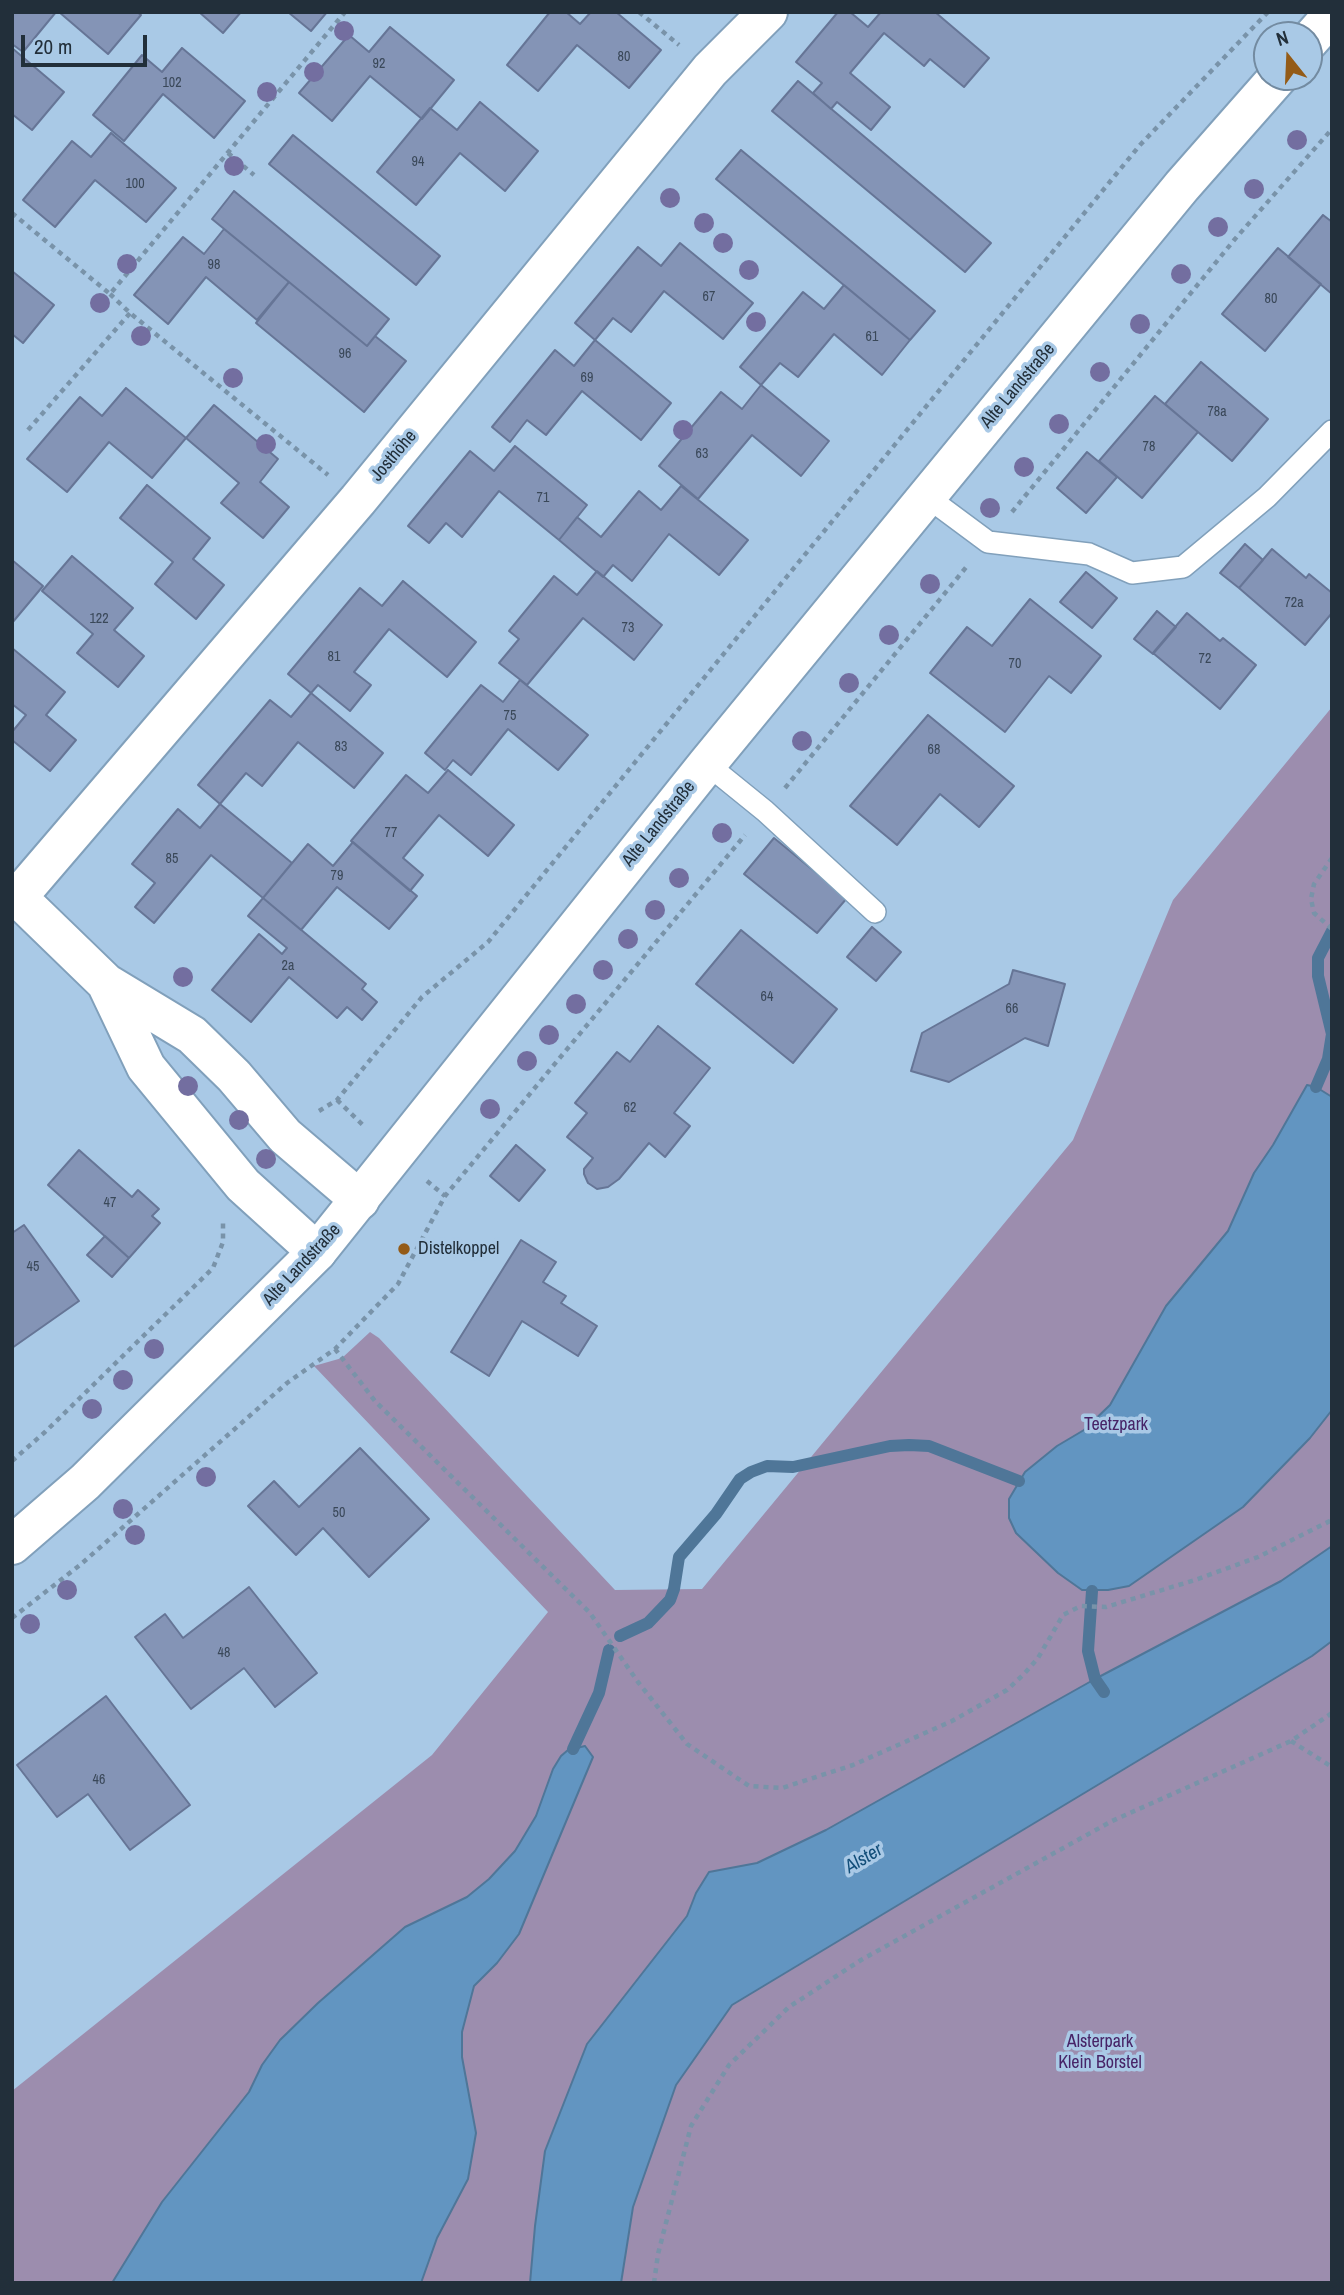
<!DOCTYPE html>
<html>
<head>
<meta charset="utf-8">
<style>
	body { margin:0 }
	#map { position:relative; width:1344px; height:2295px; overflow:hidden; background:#a9c9e6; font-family:"Archivo Narrow",sans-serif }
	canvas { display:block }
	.frame { position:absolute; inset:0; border:14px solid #222f3a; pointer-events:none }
	.north { position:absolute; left:1253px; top:21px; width:70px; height:70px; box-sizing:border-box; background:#a9c9e6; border:2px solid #738ba1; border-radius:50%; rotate:342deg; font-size:19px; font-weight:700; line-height:28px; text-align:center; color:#222f3a }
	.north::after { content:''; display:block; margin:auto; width:24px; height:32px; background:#945b17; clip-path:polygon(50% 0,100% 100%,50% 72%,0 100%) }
	.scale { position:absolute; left:21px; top:35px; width:126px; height:32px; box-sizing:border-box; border:4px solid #222f3a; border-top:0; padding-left:9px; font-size:21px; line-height:24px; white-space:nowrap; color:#222f3a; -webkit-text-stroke:5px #a9c9e6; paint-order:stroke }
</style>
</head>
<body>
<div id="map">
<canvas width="1344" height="2295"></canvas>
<div class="frame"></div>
<div class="north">N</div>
<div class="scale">20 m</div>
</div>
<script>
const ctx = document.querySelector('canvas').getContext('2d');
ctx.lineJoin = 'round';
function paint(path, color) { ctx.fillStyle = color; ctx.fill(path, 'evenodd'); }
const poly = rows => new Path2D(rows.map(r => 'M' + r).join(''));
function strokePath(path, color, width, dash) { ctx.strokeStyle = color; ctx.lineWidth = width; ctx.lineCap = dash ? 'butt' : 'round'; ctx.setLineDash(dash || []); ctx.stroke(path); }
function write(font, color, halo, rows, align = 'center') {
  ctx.font = font + ' "Archivo Narrow",sans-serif'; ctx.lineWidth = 7; ctx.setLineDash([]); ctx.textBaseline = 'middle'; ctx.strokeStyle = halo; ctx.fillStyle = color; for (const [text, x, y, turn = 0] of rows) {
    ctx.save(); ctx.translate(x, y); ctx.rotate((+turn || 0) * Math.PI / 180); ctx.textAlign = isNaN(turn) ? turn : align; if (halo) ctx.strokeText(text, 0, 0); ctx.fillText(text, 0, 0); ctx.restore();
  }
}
const green = poly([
	[1332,707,1332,1546,1281,1581,826,1830,757,1863,709,1872,696,1893,687,1916,587,2044,545,2151,535,2226,530,2283,12,2283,12,2091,432,1755,548,1612,314,1366,342,1358,370,1332,379,1338,615,1590,702,1589,1073,1140,1173,900],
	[1332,1641,1332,2283,621,2283,633,2207,676,2085,732,2005,1312,1656]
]);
const water = poly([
	[1307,1085,1316,1087,1332,1097,1332,1410,1310,1438,1243,1507,1129,1586,1108,1590,1082,1590,1058,1573,1016,1533,1009,1518,1009,1499,1025,1472,1057,1446,1084,1430,1110,1405,1166,1306,1228,1231,1254,1173,1273,1145,1307,1085],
	[1332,1546,1332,1641,1312,1656,732,2005,676,2085,633,2207,621,2283,530,2283,535,2226,545,2151,587,2044,687,1916,696,1893,709,1872,757,1863,826,1830,1095,1679,1281,1581,1332,1546],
	[585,1746,593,1757,519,1934,497,1963,474,1986,462,2032,462,2057,476,2133,468,2179,437,2238,421,2283,112,2283,162,2202,249,2092,262,2065,280,2040,318,2003,405,1927,467,1897,489,1879,515,1851,536,1816,553,1769,561,1756,568,1750,585,1746]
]);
const stream = poly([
	[1316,1087,1328,1059,1332,1034,1318,976,1318,958,1332,931],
	[1092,1591,1088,1651,1095,1679,1104,1692],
	[620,1636,648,1623,670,1600,674,1589,679,1557,716,1514,740,1479,751,1472,767,1466,793,1467,890,1446,909,1445,929,1446,1019,1481],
	[573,1749,599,1693,609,1650]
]);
const building = poly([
	[12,12,56,12,23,52,12,44,12,12],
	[59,12,137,12,141,15,108,54,59,12],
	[199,12,241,12,223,33,199,12],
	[288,12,327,12,311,31,288,12],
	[550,12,566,12,580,24,591,12,616,12,661,50,629,88,577,45,538,91,507,65,550,12],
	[838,12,850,12,868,27,881,12,935,12,989,58,964,87,930,59,924,66,884,33,850,73,890,107,871,130,837,102,831,109,813,93,822,83,796,62,838,12],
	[390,27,454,80,422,119,370,76,332,121,299,93,349,35,369,52,390,27],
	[12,48,64,92,32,130,12,114,12,48],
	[182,48,245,101,214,138,163,94,124,141,93,115,142,55,162,72,182,48],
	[798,81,991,243,965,272,772,111,798,81],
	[480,102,538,151,505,191,460,153,416,205,377,172,430,108,457,130,480,102],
	[111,133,176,188,146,222,95,180,55,227,23,200,72,141,91,157,111,133],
	[293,135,440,256,416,285,269,164,293,135],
	[741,150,935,311,910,340,716,179,741,150],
	[234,191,389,319,367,346,212,219,234,191],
	[1323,215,1332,222,1332,294,1288,257,1323,215],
	[224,229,289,282,257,320,206,277,168,324,134,295,183,237,204,254,224,229],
	[680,243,753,303,723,339,664,291,631,332,613,318,595,340,575,323,638,247,661,266,680,243],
	[1278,248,1321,284,1265,351,1222,314,1278,248],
	[12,271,54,305,23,343,12,334,12,271],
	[289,282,367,346,375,336,406,361,364,412,256,323,289,282],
	[844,285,910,340,882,375,834,334,798,377,780,363,761,385,740,367,803,292,824,309,844,285],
	[595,340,671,403,641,440,582,391,546,435,527,420,510,442,492,427,555,350,574,366,595,340],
	[1201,362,1268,419,1232,461,1165,404,1201,362],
	[761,385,829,441,801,476,752,435,698,499,659,466,721,392,742,409,761,385],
	[126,388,186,438,152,478,109,442,67,492,27,459,80,397,102,416,126,388],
	[1155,396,1198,432,1142,498,1099,461,1155,396],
	[214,405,278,459,260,482,289,507,263,538,221,503,239,483,186,438,214,405],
	[515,446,587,505,559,540,499,491,462,537,446,523,429,543,408,526,470,451,494,471,515,446],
	[1087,452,1117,477,1086,513,1057,488,1087,452],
	[147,485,210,538,193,559,224,585,196,619,155,584,173,562,120,518,147,485],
	[681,486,748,540,719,575,669,534,632,581,613,565,603,577,559,540,577,517,601,537,639,491,661,510,681,486],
	[1245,544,1263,560,1239,588,1220,573,1245,544],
	[1272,549,1306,578,1309,574,1332,593,1332,613,1305,645,1239,588,1272,549],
	[72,556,133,608,114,630,144,656,118,687,77,653,93,634,42,591,72,556],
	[12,560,43,586,12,623,12,560],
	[597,571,662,625,634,660,583,618,527,685,499,663,519,639,509,631,554,576,577,595,597,571],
	[1086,572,1117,598,1092,628,1060,602,1086,572],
	[403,581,476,642,447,677,389,629,354,672,371,685,350,711,318,685,311,693,288,674,360,588,382,606,403,581],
	[1030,599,1101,656,1071,693,1049,676,1005,732,930,673,967,627,992,646,1030,599],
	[1157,611,1176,627,1153,654,1134,639,1157,611],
	[1187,613,1220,641,1223,638,1256,665,1220,709,1153,653,1187,613],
	[12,648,65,692,46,715,76,740,50,771,12,740,12,732,26,715,12,704,12,648],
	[520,680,588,735,558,770,508,729,471,775,453,760,445,770,425,753,481,685,503,702,520,680],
	[311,693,383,753,354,788,298,742,262,786,246,773,220,804,198,785,270,700,291,717,311,693],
	[928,715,1014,786,979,827,940,794,897,845,850,806,928,715],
	[448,770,514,825,488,856,439,815,403,858,423,875,410,891,351,841,406,775,428,793,448,770],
	[220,804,292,863,263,898,211,855,154,923,135,907,155,883,132,864,178,809,200,828,220,804],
	[774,838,847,898,817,933,744,874,774,838],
	[353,842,417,896,389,929,337,887,301,930,263,898,308,844,333,866,353,842],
	[263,898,366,984,362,989,377,1002,362,1020,347,1007,337,1018,289,977,251,1022,212,990,259,934,282,954,287,948,248,916,263,898],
	[872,927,901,952,876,981,847,957,872,927],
	[741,930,837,1009,793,1063,696,984,741,930],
	[1013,970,1065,984,1048,1046,1025,1038,949,1082,911,1071,922,1033,1009,984,1013,970],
	[658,1026,710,1068,674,1113,690,1126,665,1157,649,1143,619,1179,608,1187,597,1189,588,1183,584,1174,584,1169,593,1158,567,1137,587,1113,575,1103,617,1052,630,1062,658,1026],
	[516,1145,545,1170,519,1201,490,1176,516,1145],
	[79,1150,132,1197,138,1190,159,1209,152,1216,160,1223,129,1258,48,1185,79,1150],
	[24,1225,79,1301,12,1348,12,1233,24,1225],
	[105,1236,129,1258,112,1277,87,1255,105,1236],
	[521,1240,556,1262,543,1282,566,1296,561,1303,597,1326,578,1356,522,1321,489,1376,451,1352,521,1240],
	[360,1448,429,1519,369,1577,323,1528,296,1555,248,1506,274,1481,299,1507,360,1448],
	[249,1587,317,1673,275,1707,244,1668,191,1709,135,1637,165,1614,183,1638,249,1587],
	[106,1696,190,1805,130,1850,88,1794,57,1817,17,1765,106,1696]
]);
const path = poly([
	[639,12,679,45],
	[228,153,254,175],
	[12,213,110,294,345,12],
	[110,294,130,313,328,475],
	[28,430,130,313],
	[1012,512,1235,239,1332,129],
	[785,788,968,565],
	[1332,858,1314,884,1311,899,1314,913,1332,929],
	[337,1100,365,1127],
	[319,1111,337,1100,422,997,488,942,1140,145,1268,12],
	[427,1181,445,1196],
	[335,1349,375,1401,590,1613,638,1682,687,1744,749,1786,782,1788,853,1765,952,1721,1007,1690,1024,1674,1038,1658,1063,1615,1081,1606,1106,1607,1195,1580,1258,1557,1332,1520],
	[12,1461,45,1432,213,1268,223,1242,223,1223],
	[12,1618,80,1565,287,1383,335,1349,398,1284,445,1196,745,835],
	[1291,1741,1332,1767],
	[654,2283,658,2254,691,2126,729,2065,789,2007,861,1960,1112,1821,1291,1741,1332,1713]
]);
const service = poly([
	[926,496,988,542,1089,554,1132,573,1183,567,1267,497,1332,431],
	[707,764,765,811,875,912]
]);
const minor = poly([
	[12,892,106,983,192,1035,234,1076,285,1136,360,1200],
	[17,898,358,500,710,70,768,12],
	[106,983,146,1067,243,1185,317,1252]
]);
const secondary = poly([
	[1309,41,1332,15],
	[12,1545,85,1482,317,1252,707,764,1182,186,1278,77]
]);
const trees = [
	[344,31],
	[314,72],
	[267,92],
	[1297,140],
	[234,166],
	[1254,189],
	[670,198],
	[704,223],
	[1218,227],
	[723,243],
	[127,264],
	[749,270],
	[1181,274],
	[100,303],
	[756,322],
	[1140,324],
	[141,336],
	[1100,372],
	[233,378],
	[1059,424],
	[683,430],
	[266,444],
	[1024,467],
	[990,508],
	[930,584],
	[889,635],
	[849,683],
	[802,741],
	[722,833],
	[679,878],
	[655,910],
	[628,939],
	[603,970],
	[183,977],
	[576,1004],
	[549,1035],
	[527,1061],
	[188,1086],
	[490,1109],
	[239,1120],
	[266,1159],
	[154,1349],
	[123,1380],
	[92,1409],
	[206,1477],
	[123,1509],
	[135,1535],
	[67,1590],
	[30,1624]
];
const markers = [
	[404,1249,7,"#945b17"]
];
const numberNames = [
	["80",624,57],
	["92",379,64],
	["102",172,83],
	["94",418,162],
	["100",135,184],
	["98",214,265],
	["67",709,297],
	["80",1271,299],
	["61",872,337],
	["96",345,354],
	["69",587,378],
	["78a",1217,412],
	["78",1149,447],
	["63",702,454],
	["71",543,498],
	["72a",1294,603],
	["122",99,619],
	["73",628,628],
	["81",334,657],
	["72",1205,659],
	["70",1015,664],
	["75",510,716],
	["83",341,747],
	["68",934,750],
	["77",391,833],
	["85",172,859],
	["79",337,876],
	["2a",288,966],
	["64",767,997],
	["66",1012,1009],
	["62",630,1108],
	["47",110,1203],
	["45",33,1267],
	["50",339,1513],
	["48",224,1653],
	["46",99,1780]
];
const streetNames = [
	["Alte Landstraße",1018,386,-50],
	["Josthöhe",394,456,-50],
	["Alte Landstraße",659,824,-51],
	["Alte Landstraße",302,1265,-47]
];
const poiNames = [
	["Distelkoppel",418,1249]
];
const parkNames = [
	["Teetzpark",1116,1425],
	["Alsterpark",1100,2042],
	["Klein Borstel",1100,2063]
];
const waterNames = [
	["Alster",864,1859,-31]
];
paint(green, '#9c8dae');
paint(water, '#6295c1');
strokePath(water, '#4f7698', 2);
strokePath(stream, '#4f7698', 12);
paint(building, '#8494b6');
strokePath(building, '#667596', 2);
strokePath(service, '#81a0bb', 24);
strokePath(minor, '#81a0bb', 42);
strokePath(secondary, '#81a0bb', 42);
strokePath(path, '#7993a9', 4.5, [5, 5]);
strokePath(service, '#fff', 21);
strokePath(minor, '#fff', 38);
strokePath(secondary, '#fff', 38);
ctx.fillStyle = '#736ea0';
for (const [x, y] of trees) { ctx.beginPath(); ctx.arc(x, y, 10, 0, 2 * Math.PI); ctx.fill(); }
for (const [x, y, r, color] of markers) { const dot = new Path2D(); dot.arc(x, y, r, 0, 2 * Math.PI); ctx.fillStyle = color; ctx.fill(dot); strokePath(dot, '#a9c9e6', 2.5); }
write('14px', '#3a4859', null, numberNames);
write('18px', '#222f3a', '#a9c9e6', streetNames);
write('18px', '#222f3a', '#a9c9e6', poiNames, 'left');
write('18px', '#472467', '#a9c9e6', parkNames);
write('italic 19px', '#124e79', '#a9c9e6', waterNames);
</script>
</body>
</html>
